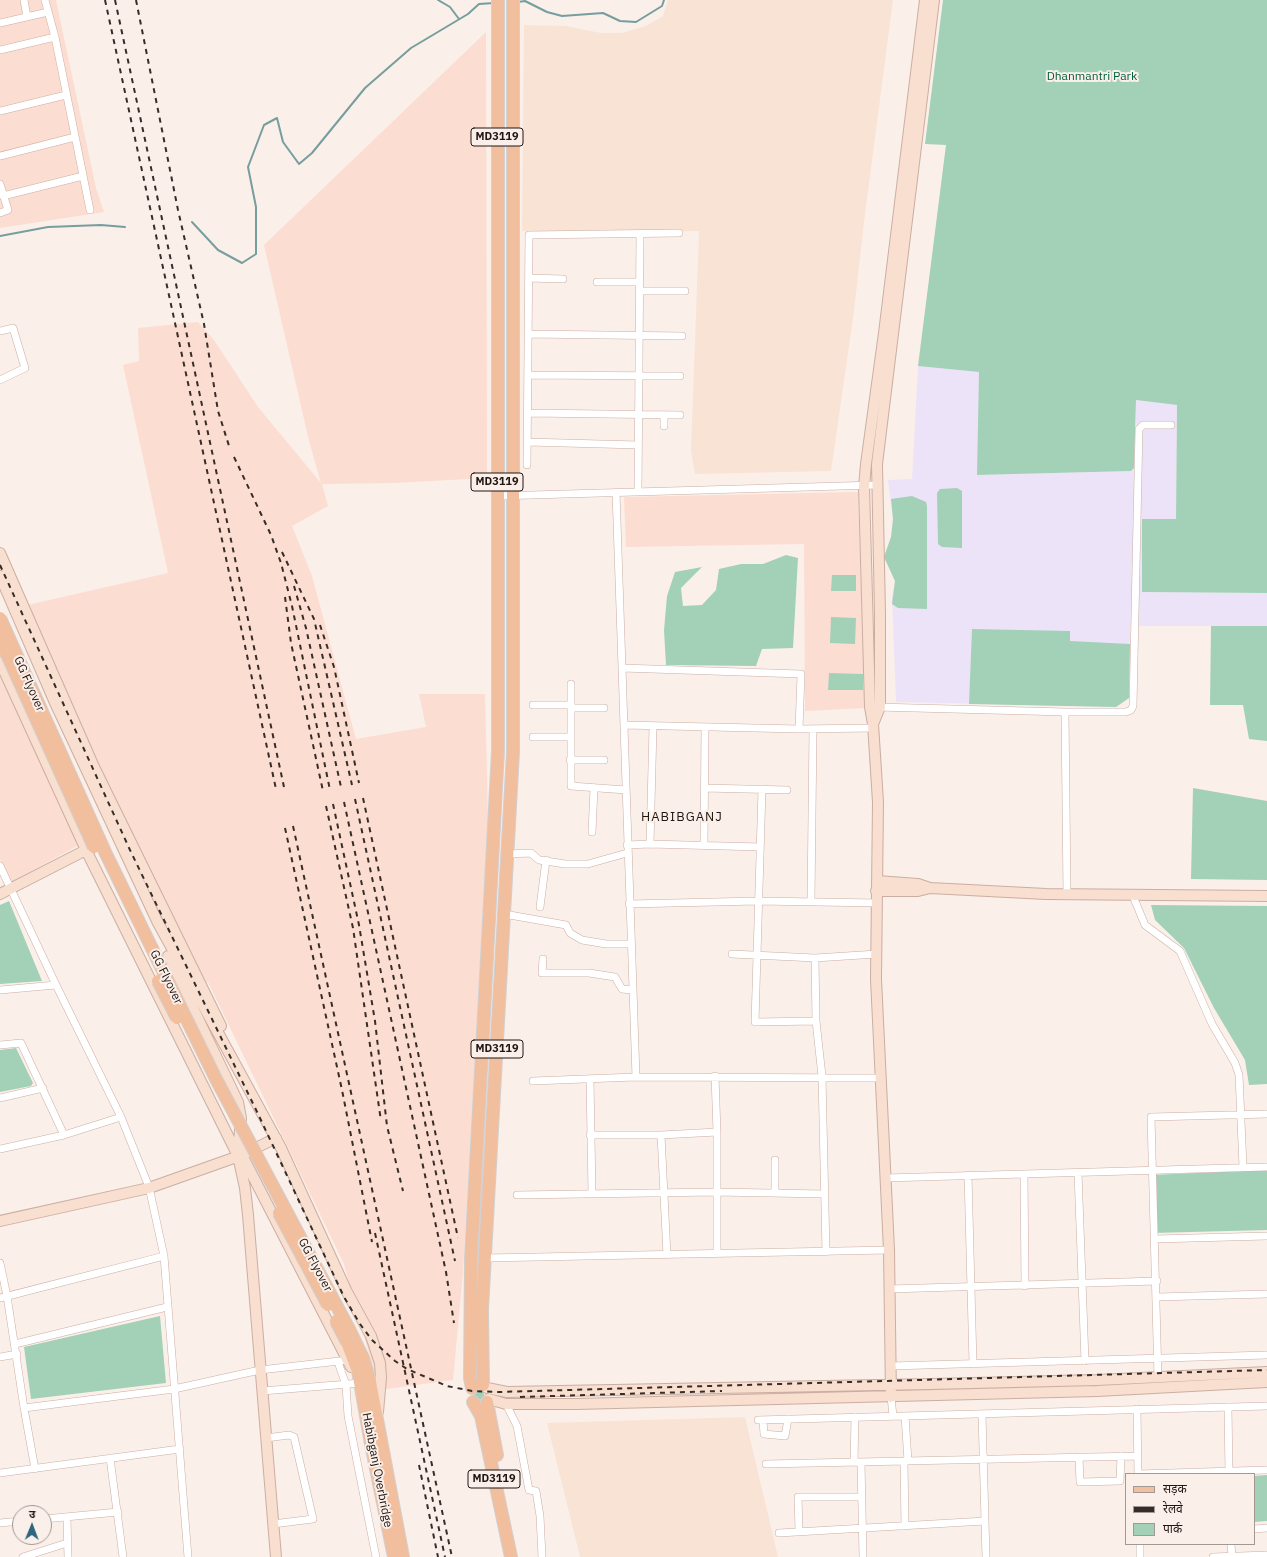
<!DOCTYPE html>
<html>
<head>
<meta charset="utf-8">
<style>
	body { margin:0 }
	#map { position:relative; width:1267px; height:1557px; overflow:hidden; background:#fbefea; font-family:"IBM Plex Sans","Noto Sans Devanagari",sans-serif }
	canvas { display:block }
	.legend { position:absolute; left:1125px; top:1473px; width:130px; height:72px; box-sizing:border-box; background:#fbefea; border:1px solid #a39894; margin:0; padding:5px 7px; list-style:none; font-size:12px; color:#201612 }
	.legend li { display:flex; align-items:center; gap:8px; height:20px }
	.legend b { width:20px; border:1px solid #a39894 }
	.north { position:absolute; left:12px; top:1505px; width:40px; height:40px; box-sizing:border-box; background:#fbefea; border:1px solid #a39894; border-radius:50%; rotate:1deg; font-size:11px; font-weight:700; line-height:16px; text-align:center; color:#201612 }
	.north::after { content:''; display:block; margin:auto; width:14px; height:18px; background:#2c677f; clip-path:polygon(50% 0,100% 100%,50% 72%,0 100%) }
</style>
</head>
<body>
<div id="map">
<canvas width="1267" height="1557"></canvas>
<ul class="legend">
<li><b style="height:5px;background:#f1be9e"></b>सड़क</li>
<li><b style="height:5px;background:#362c28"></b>रेलवे</li>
<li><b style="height:11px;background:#a2d1b8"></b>पार्क</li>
</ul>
<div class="north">उ</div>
</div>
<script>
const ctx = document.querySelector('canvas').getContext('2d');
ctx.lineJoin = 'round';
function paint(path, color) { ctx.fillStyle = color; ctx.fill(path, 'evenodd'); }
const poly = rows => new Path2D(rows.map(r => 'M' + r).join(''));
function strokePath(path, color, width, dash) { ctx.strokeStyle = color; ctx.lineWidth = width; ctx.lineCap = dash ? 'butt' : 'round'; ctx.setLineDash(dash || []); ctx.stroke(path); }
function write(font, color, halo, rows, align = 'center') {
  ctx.font = font + ' "IBM Plex Sans",sans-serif'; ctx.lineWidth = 4; ctx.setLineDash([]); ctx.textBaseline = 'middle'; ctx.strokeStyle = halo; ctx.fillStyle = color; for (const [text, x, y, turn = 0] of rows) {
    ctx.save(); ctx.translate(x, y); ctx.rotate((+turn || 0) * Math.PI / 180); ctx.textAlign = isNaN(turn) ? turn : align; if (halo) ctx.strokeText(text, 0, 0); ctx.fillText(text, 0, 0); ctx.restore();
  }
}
const built = poly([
	[0,0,56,0,96,188,104,212,0,228],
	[486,32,487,478,394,483,322,484,328,506,292,526,312,576,356,739,426,727,419,694,485,694,488,820,463,1272,453,1380,379,1390,344,1264,208,982,198,986,14,608,168,573,123,365,139,361,138,328,198,322,214,340,258,407,321,483,309,441,264,245],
	[858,492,865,708,805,711,804,544,626,547,624,497],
	[0,677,81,844,11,882,0,859]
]);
const education = poly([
	[668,0,893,0,864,222,854,311,831,471,695,474,691,451,699,231,522,231,524,25,565,26,601,33,622,33,646,26,663,16],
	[745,1417,778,1557,580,1557,547,1423]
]);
const medical = poly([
	[918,366,979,372,978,475,1131,471,1135,468,1136,400,1177,405,1176,520,1142,592,1267,593,1267,626,1130,626,1129,698,1116,707,896,702,892,597,895,581,884,557,891,537,893,519,888,480,912,479]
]);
const green = poly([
	[943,0,1267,0,1267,593,1142,592,1142,519,1176,519,1177,405,1136,400,1134,468,1131,471,977,475,979,372,918,366,946,145,925,144],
	[957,488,962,491,962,548,942,547,938,544,937,493,940,489],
	[912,496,926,502,927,506,927,609,898,608,892,604,895,581,884,557,891,537,893,519,891,499],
	[786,555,798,558,793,648,762,649,756,666,666,665,664,630,667,596,675,572,702,567,681,588,683,606,702,605,716,590,719,569,741,564,763,564],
	[832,575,856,575,856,591,831,591],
	[831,617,856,618,855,644,830,643],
	[1211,626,1267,626,1267,741,1249,739,1243,705,1210,705],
	[972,629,1070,631,1070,641,1130,644,1129,698,1116,707,969,704],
	[829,673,863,674,863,690,828,690],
	[1193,788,1267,801,1267,880,1191,879],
	[9,901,42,981,0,984,0,905],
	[1151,905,1267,906,1267,1084,1249,1085,1245,1060,1214,1008,1184,948,1155,920],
	[16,1048,33,1083,31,1086,0,1092,0,1050],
	[1267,1170,1267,1230,1153,1233,1151,1175],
	[160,1316,166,1383,31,1399,24,1347],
	'474 1395a5 5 0 1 1 10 0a5 5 0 1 1-10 0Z',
	[1267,1475,1267,1521,1254,1522,1254,1476]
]);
const stream = poly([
	[438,0,450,7,459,19],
	[518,2,525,1,547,12,562,16,603,13,620,21,636,22,662,6,664,0],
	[192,222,218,250,242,263,256,254,256,207,248,167,264,125,277,118,283,142,299,164,312,153,365,88,411,48,468,14,479,4,494,3],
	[0,236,48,227,101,225,125,227]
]);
const street = poly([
	[24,0,27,17],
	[45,0,55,37,90,210],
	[0,23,48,12],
	[0,50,55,37],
	[0,111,66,95],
	[0,156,75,137],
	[0,184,8,210,0,213],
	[3,196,83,176],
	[529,278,563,279],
	[597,282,639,282],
	[639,291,685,291],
	[0,331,13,328,25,368,0,380],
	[529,334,682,336],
	[528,375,680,376],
	[528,413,680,415],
	[664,415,664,426],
	[527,442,638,445],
	[527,465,529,235,679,233],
	[616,492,636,1077],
	[638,492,640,234],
	[497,496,876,485],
	[622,668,801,674,799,729],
	[571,684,571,786,626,790],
	[533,705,571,705],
	[877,707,1065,712,1126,712,1131,710,1133,706,1139,429,1143,425,1171,425],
	[571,708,604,708],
	[1065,712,1067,894],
	[624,725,799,729,874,728],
	[533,737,570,737],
	[570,760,604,760],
	[704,788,787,790],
	[762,789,755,1022,816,1021],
	[592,832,594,788],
	[650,844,653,727],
	[627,845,650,844,760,847],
	[704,845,705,728],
	[508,854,531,853,539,860,565,864,588,864,627,853],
	[0,866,56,985,121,1117,149,1187,164,1256,188,1557],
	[1133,896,1145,925,1180,951,1212,1024,1235,1063,1239,1075,1243,1167],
	[811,901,813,729],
	[629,904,758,901,877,903],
	[540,907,546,860],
	[504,914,566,925,570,933,582,940,606,944,631,944],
	[732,954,815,958,877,954],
	[815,958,816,1021,822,1076,826,1252],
	[543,959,542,973,589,973,615,977,622,989,632,990],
	[0,990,56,985],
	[0,1045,21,1043,64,1135],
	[715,1076,717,1132,717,1253],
	[590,1079,592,1194],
	[533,1081,635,1077,881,1078],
	[0,1098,43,1088],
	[590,1135,661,1135,717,1132],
	[661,1135,667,1255],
	[0,1149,64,1135,121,1117],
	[1078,1173,1085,1361],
	[1024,1174,1025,1286],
	[968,1175,973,1364],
	[885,1178,1267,1167],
	[775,1193,775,1160],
	[517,1195,716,1192,825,1194],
	[1155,1239,1267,1236],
	[486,1258,889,1250],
	[0,1263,7,1296,24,1408,35,1469],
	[889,1289,1157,1281],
	[1157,1297,1267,1294],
	[0,1298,164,1256],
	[15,1344,167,1307],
	[0,1357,17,1354],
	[338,1362,346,1385,348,1416,376,1557],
	[891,1366,1267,1355],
	[1158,1378,1151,1117,1267,1114],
	[262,1391,361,1383],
	[891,1397,893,1416],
	[506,1404,517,1426,529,1490,536,1491,540,1516,542,1557],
	[1228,1407,1229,1474],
	[24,1408,174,1389,260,1370,348,1360],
	[1137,1409,1138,1474],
	[982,1414,986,1557],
	[905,1416,908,1461],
	[758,1420,1267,1406],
	[763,1420,764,1434,785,1436,788,1419],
	[266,1438,289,1435,294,1437,313,1519,273,1524],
	[1079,1457,1080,1482,1120,1481,1121,1456],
	[110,1458,123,1557],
	[904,1461,905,1526],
	[854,1462,855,1417],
	[861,1462,863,1557],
	[766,1464,1138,1456],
	[0,1473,180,1449],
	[1138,1474,1267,1470],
	[67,1517,68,1557],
	[44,1519,118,1512],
	[0,1523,20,1521],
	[1254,1529,1267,1528],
	[799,1531,798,1497,862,1497],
	[779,1533,985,1521],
	[1140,1544,1140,1557],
	[1231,1544,1232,1557],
	[23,1557,67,1543],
	[1213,1557,1267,1555]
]);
const secondary = poly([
	[0,553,94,767,221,1026],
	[0,576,56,705,157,921,281,1148,347,1292,371,1336,380,1363,381,1378,378,1412],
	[0,662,86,850,238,1156,245,1188,248,1215,276,1557],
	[873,724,880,707,880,614,877,464,934,0],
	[877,881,918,884,930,888,1046,894,1267,896],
	[876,891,918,891,930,888],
	[0,894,86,850],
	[168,956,238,1102,241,1118,239,1142,242,1155,351,1367],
	[0,1221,149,1188,242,1155,276,1138],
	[487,1388,507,1392,930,1384,1097,1380,1267,1372],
	[891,1397,889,1250,876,979,878,802,873,724,870,707,864,487,866,464,884,333,925,0],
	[489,1399,506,1404,576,1404,1097,1391,1267,1382]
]);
const primary = poly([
	[349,1329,363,1358,370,1382,403,1557],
	[347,1342,358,1371,371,1444,394,1557],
	[483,1385,482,1309,513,752,513,0],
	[472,1388,470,1378,471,1257,498,751,498,0],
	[473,1402,481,1416,511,1557],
	[487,1402,497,1455]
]);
const rail = poly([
	[105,0,276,789],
	[115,0,284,787],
	[136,0,178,210,204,324,218,411,230,449],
	[234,457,271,535,281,563,292,606,330,790],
	[282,552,314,619,352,785],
	[0,565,130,850,259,1116,344,1297,360,1324,372,1340,395,1361,407,1369,447,1386,472,1391,499,1392,1267,1370],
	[294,586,306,628,341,787],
	[285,597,291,643,323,791],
	[320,625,334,667,359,783],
	[363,798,458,1238],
	[355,799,455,1261],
	[344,802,446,1272,454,1323],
	[333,804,359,925,375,1021,387,1126,403,1191],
	[326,806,353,928,381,1121],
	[293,826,452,1557],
	[285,828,342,1090,372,1242],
	[375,1233,445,1557],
	[520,1397,722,1391],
	[419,1465,438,1557]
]);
const primaryBridge = poly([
	[0,618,106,854,183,1012,216,1079,349,1329],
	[0,639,94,847],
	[158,981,177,1018],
	[279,1213,328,1305],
	[336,1321,347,1342]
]);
const shields = [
	[497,137,52],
	[497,482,52],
	[497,1049,52],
	[494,1479,52]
];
const shieldNames = [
	["MD3119",497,137],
	["MD3119",497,482],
	["MD3119",497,1049],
	["MD3119",494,1479]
];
const parkNames = [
	["Dhanmantri Park",1092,77]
];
const streetNames = [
	["GG Flyover",29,684,66],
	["GG Flyover",166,977,64],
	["GG Flyover",315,1265,62],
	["Habibganj Overbridge",377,1470,79]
];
const neighbourhoodNames = [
	["HABIBGANJ",682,817]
];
paint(built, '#fcddd1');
paint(education, '#f8e3d5');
paint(medical, '#ece3f8');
paint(green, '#a2d1b8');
strokePath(stream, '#769e9e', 2);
strokePath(street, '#cbaea2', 8);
strokePath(secondary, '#cbaea2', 12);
strokePath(primary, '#d2d0d0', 14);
strokePath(street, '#fff', 7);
strokePath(secondary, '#f8dfcf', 10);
strokePath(primary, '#f1be9e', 12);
strokePath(rail, '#362c28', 2, [5, 5]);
strokePath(primaryBridge, '#d2d0d0', 14, []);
strokePath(primaryBridge, '#f1be9e', 12);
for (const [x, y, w] of shields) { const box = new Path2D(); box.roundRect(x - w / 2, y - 9, w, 18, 3); ctx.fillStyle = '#fbefea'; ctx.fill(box); strokePath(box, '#201612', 1); }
write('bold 11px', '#201612', null, shieldNames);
write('12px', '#015d3d', '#fbefea', parkNames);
write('12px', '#201612', '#fbefea', streetNames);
ctx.letterSpacing = '1px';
write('13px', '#201612', '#fbefea', neighbourhoodNames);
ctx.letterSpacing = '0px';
</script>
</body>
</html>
